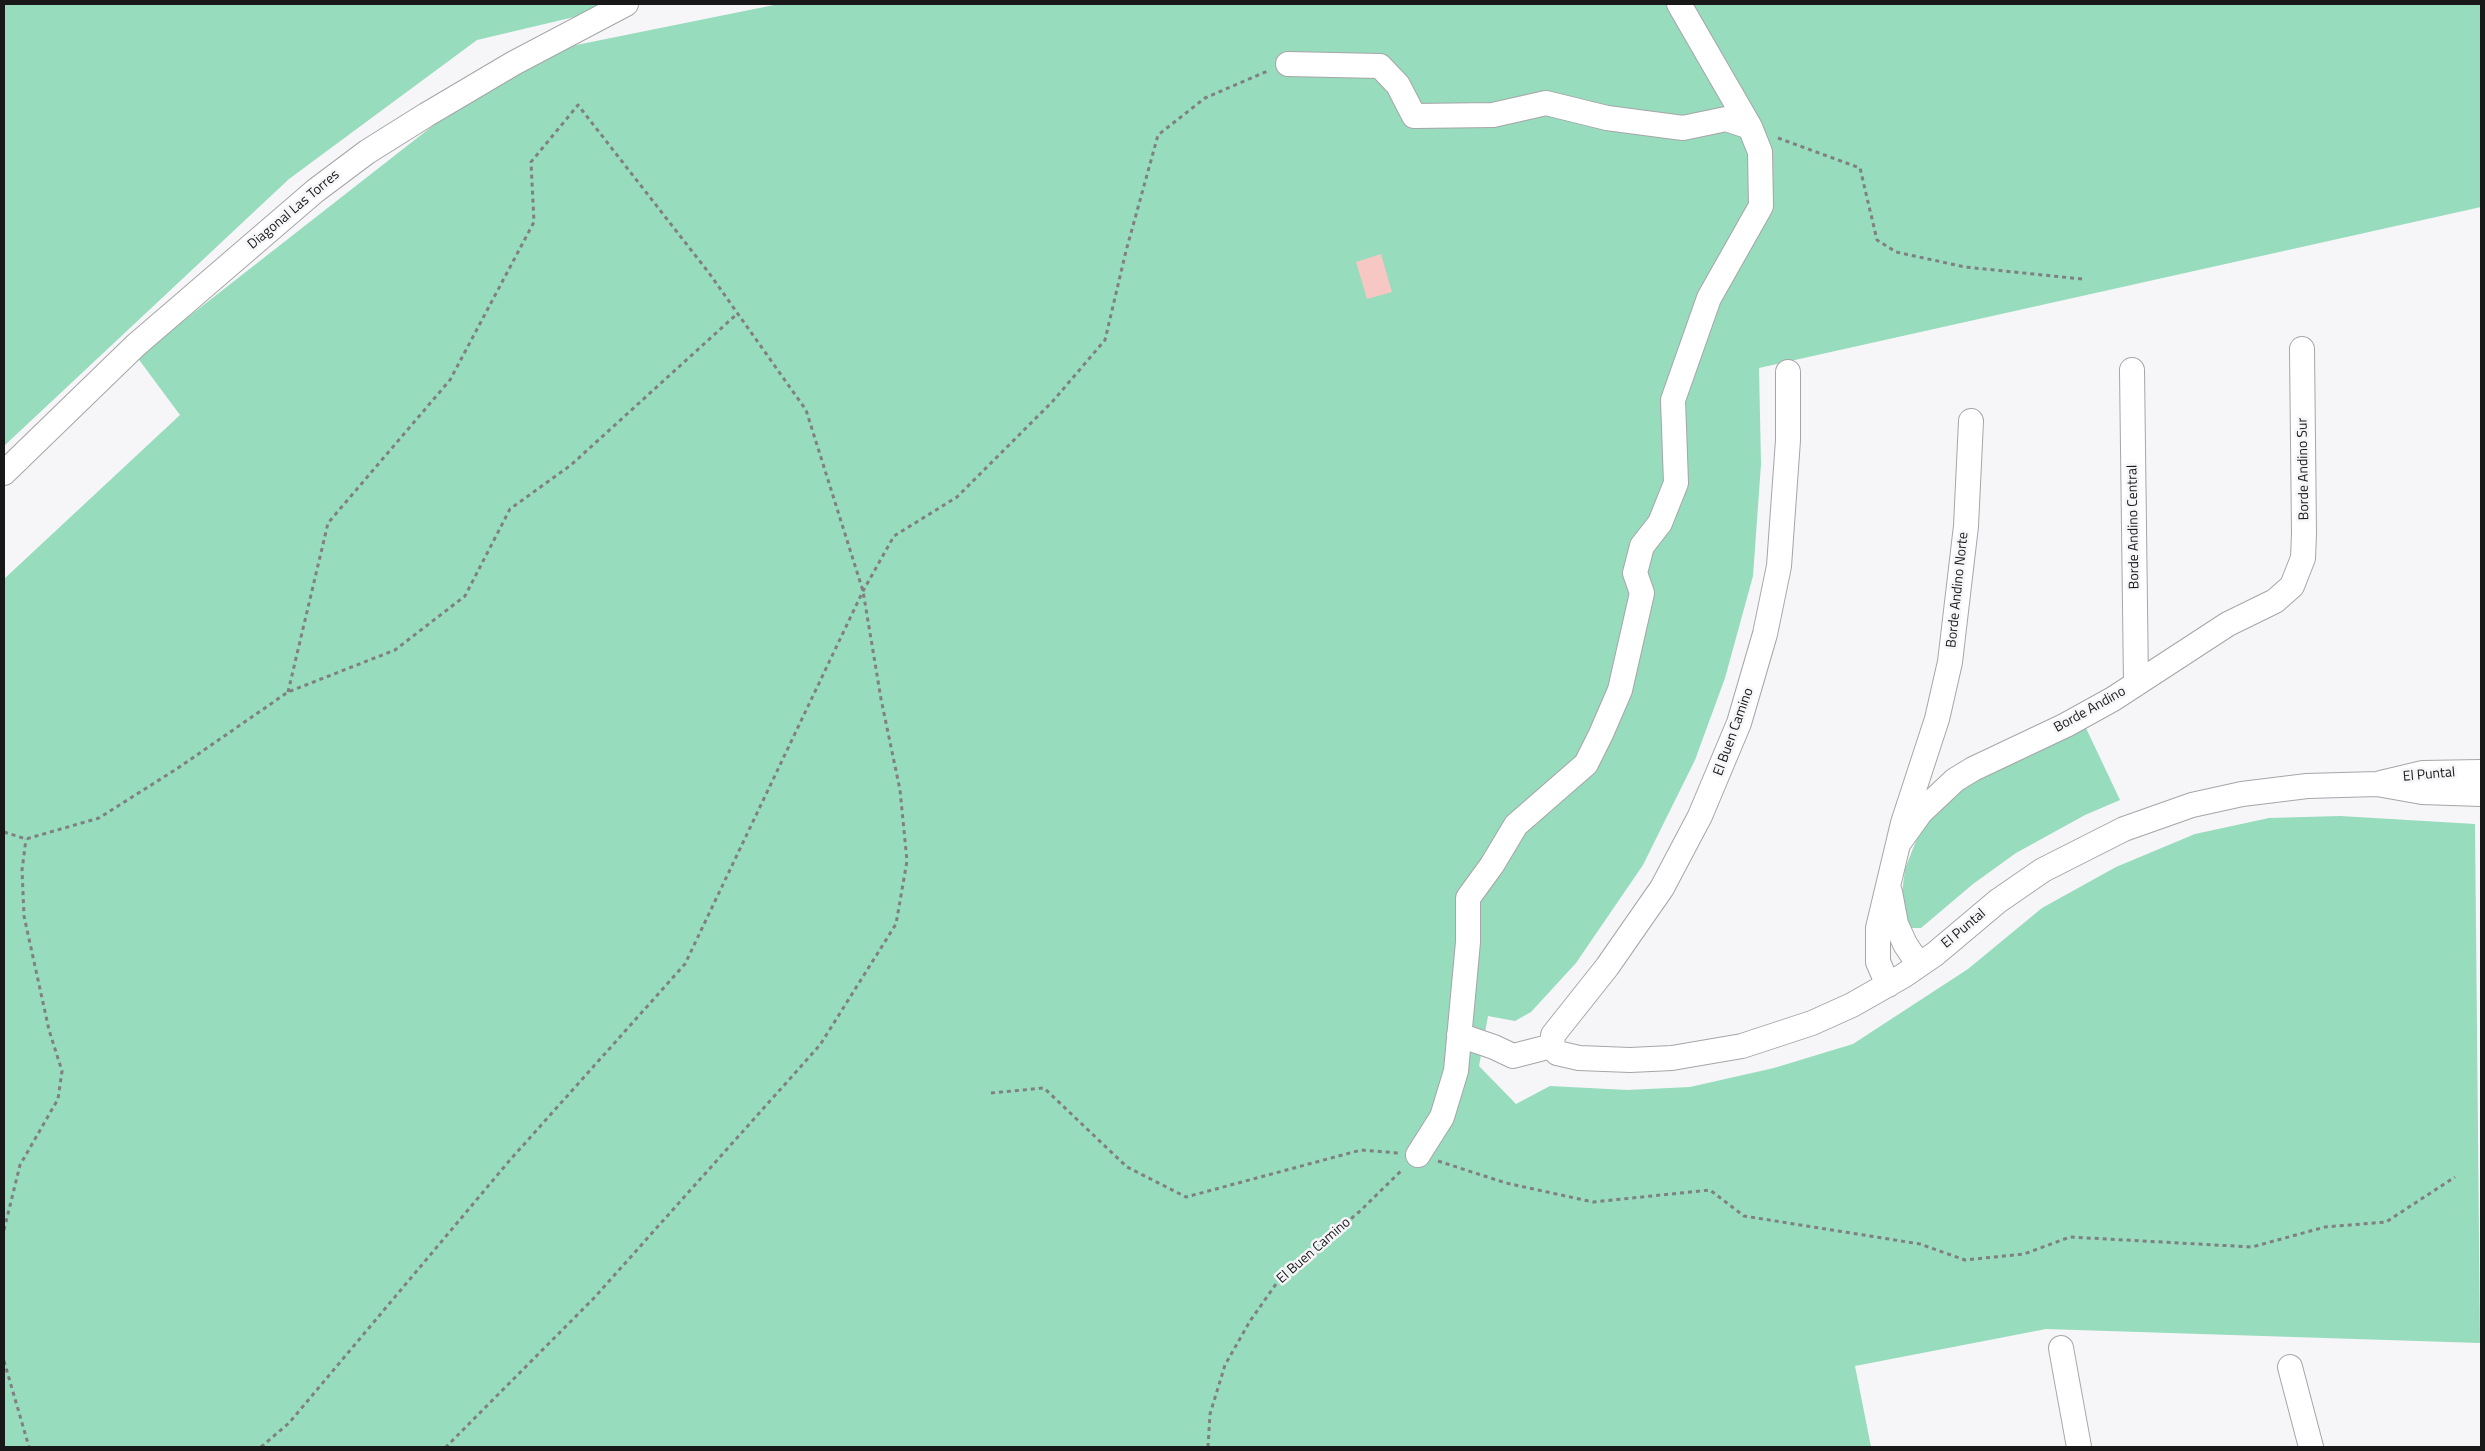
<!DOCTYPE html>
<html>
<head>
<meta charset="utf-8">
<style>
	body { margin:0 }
	#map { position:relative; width:2485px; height:1451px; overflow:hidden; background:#f6f5f8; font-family:"Titillium Web",sans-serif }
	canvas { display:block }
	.frame { position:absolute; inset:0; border:5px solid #181819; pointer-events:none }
</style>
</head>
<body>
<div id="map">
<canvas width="2485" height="1451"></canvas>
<div class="frame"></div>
</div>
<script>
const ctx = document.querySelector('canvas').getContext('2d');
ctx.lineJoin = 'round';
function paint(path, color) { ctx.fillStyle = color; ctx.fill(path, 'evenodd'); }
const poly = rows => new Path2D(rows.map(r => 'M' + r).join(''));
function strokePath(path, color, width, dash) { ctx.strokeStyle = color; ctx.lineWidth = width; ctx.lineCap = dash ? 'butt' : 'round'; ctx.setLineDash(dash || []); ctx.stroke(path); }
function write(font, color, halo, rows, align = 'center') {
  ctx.font = font + ' "Titillium Web",sans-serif'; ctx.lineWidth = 5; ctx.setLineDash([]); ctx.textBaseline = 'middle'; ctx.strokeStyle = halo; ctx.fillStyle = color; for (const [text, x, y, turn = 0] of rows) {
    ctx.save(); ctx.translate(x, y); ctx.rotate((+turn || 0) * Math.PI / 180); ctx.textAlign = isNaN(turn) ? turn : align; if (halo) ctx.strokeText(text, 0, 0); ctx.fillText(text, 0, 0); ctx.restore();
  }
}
const green = poly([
	[4,4,629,4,477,40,289,179,4,446],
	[779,4,2481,4,2481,207,1759,368,1761,464,1753,576,1725,678,1695,760,1643,865,1576,963,1531,1012,1515,1021,1488,1016,1479,1066,1516,1104,1550,1086,1627,1090,1690,1087,1774,1068,1853,1044,1968,969,2042,908,2116,867,2195,834,2269,818,2340,816,2475,824,2480,1343,2046,1329,1855,1366,1871,1447,4,1447,4,579,180,415,137,357,522,56],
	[2085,726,2120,800,2085,815,2016,853,1973,884,1921,928,1911,928,1900,910,1905,869,1916,841,1935,812,1965,784]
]);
const building = poly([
	[1381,254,1392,292,1367,299,1356,262]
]);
const path = poly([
	[1778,138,1860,168,1877,240,1896,252,1965,267,2082,279],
	[288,692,328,523,450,380,534,222,531,162,578,105,709,273,806,410,863,591,881,699,900,790,907,861,896,924,820,1045,594,1298,446,1447],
	[4,832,26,839,99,818,178,768,288,692,395,650,465,596,510,509,571,465,738,313],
	[991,1093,1044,1088,1127,1167,1186,1197,1361,1150,1398,1153],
	[1438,1161,1506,1183,1593,1202,1710,1190,1744,1216,1920,1244,1965,1260,2024,1254,2070,1237,2252,1247,2325,1227,2386,1222,2455,1177],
	[4,1230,20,1165,58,1099,62,1071,49,1030,24,916,22,870,26,839],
	[4,1361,29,1447],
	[261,1447,289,1423,510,1160,685,964,863,591,894,536,957,497,1053,401,1105,340,1126,251,1158,135,1205,98,1270,70],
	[1208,1447,1210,1414,1225,1365,1250,1321,1281,1277,1359,1212,1403,1169]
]);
const minor = poly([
	[1288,64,1380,66,1398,85,1414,116,1493,115,1546,103,1607,118,1683,128,1726,119,1750,127],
	[2132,370,2136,684],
	[4,473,136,345,315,191,367,152,426,115,514,63,626,4],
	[2381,783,2423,773,2481,772],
	[1898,844,1921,812,1955,780,1973,769,2066,725,2113,699,2228,624,2275,601,2292,586,2303,558,2304,534,2302,349],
	[1890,892,1896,924,1905,944,1919,965],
	[1888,985,1878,962,1878,928,1903,823,1937,719,1950,662,1966,526,1971,421],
	[1459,1035,1494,1047,1513,1056,1552,1046],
	[1552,1046,1557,1053,1579,1058,1630,1060,1672,1058,1742,1046,1812,1023,1852,1005,1903,976,1935,954,1998,901,2043,870,2124,829,2192,805,2242,794,2307,786,2377,784,2422,792,2481,794],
	[1552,1046,1553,1035,1607,967,1662,888,1700,816,1739,723,1765,634,1779,566,1788,440,1788,372],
	[1418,1155,1442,1117,1456,1071,1468,942,1468,898,1492,865,1516,825,1586,764,1601,734,1620,690,1642,593,1635,573,1642,546,1660,523,1676,483,1673,400,1709,298,1761,206,1760,152,1750,127,1679,4],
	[2061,1348,2079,1447],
	[2290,1367,2311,1447]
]);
const streetNames = [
	["Diagonal Las Torres",294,210,-40],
	["Borde Andino Sur",2304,469,-91],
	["Borde Andino Central",2134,527,-91],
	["Borde Andino Norte",1958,590,-84],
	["Borde Andino",2090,710,-29],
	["El Buen Camino",1734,732,-70],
	["El Puntal",2429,775,-5],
	["El Puntal",1964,929,-40],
	["El Buen Camino",1314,1251,-41]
];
paint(green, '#96dcbd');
paint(building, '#f6c7c3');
strokePath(minor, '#a6a5a8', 26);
strokePath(path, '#807f81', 3, [4, 4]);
strokePath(minor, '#fff', 24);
write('14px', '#181819', '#f6f5f8', streetNames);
</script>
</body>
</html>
